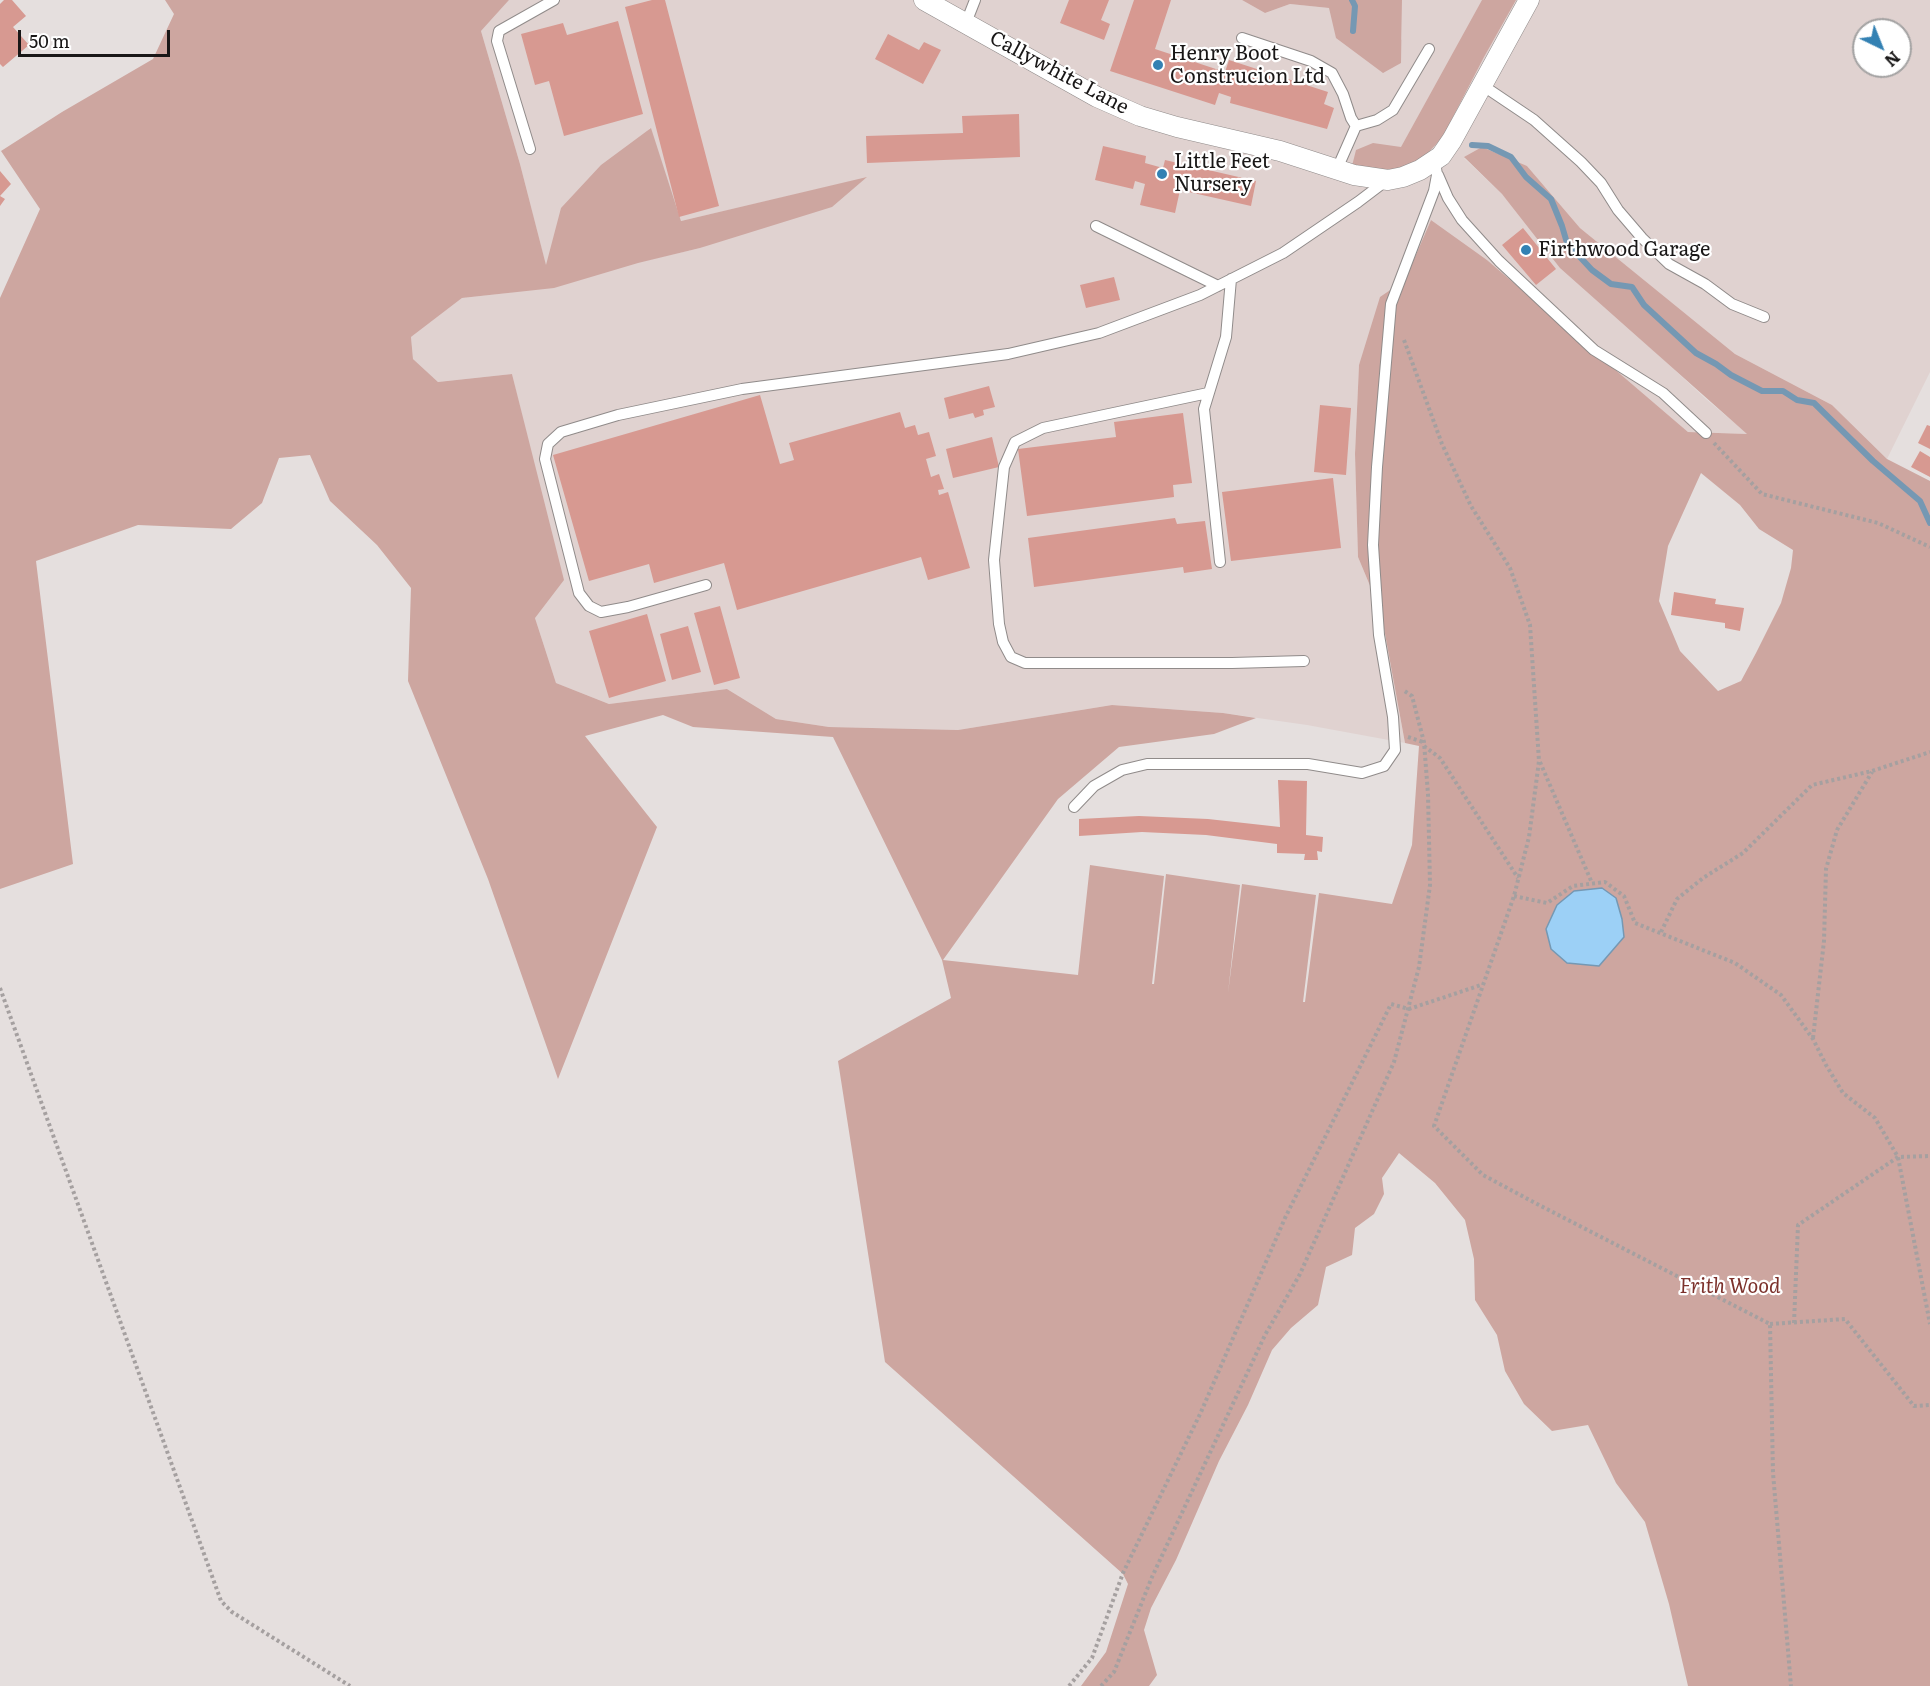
<!DOCTYPE html>
<html>
<head>
<meta charset="utf-8">
<style>
	body { margin:0 }
	#map { position:relative; width:1930px; height:1686px; overflow:hidden; background:#e5dfde; font-family:Literata,serif }
	canvas { display:block }
	.north { position:absolute; left:1852px; top:18px; width:60px; height:60px; box-sizing:border-box; background:#fff; border:2px solid #a3a2a2; border-radius:50%; rotate:137deg; font-size:16px; font-weight:700; line-height:24px; text-align:center; color:#191717 }
	.north::after { content:''; display:block; margin:auto; width:21px; height:27px; background:#3381b3; clip-path:polygon(50% 0,100% 100%,50% 72%,0 100%) }
	.scale { position:absolute; left:18px; top:30px; width:152px; height:27px; box-sizing:border-box; border:3px solid #191717; border-top:0; padding-left:8px; font-size:18px; line-height:21px; white-space:nowrap; color:#191717; -webkit-text-stroke:4px #fff; paint-order:stroke }
</style>
</head>
<body>
<div id="map">
<canvas width="1930" height="1686"></canvas>
<div class="north">N</div>
<div class="scale">50 m</div>
</div>
<script>
const ctx = document.querySelector('canvas').getContext('2d');
ctx.lineJoin = 'round';
function paint(path, color) { ctx.fillStyle = color; ctx.fill(path, 'evenodd'); }
const poly = rows => new Path2D(rows.map(r => 'M' + r).join(''));
function strokePath(path, color, width, dash) { ctx.strokeStyle = color; ctx.lineWidth = width; ctx.lineCap = dash ? 'butt' : 'round'; ctx.setLineDash(dash || []); ctx.stroke(path); }
function write(font, color, halo, rows, align = 'center') {
  ctx.font = font + ' Literata,serif'; ctx.lineWidth = 4.5; ctx.setLineDash([]); ctx.textBaseline = 'middle'; ctx.strokeStyle = halo; ctx.fillStyle = color; for (const [text, x, y, turn = 0] of rows) {
    ctx.save(); ctx.translate(x, y); ctx.rotate((+turn || 0) * Math.PI / 180); ctx.textAlign = isNaN(turn) ? turn : align; if (halo) ctx.strokeText(text, 0, 0); ctx.fillText(text, 0, 0); ctx.restore();
  }
}
const built = poly([
	[509,0,1242,0,1265,13,1290,4,1329,8,1402,40,1402,0,1930,0,1930,372,1887,459,1832,405,1735,354,1580,228,1527,166,1464,158,1502,194,1639,337,1706,399,1748,434,1688,432,1487,260,1431,220,1405,280,1359,365,1355,454,1358,557,1381,612,1405,743,1307,725,1223,713,1112,705,958,730,829,727,776,719,727,689,609,704,556,683,535,618,531,453,512,374,438,382,413,359,411,337,462,298,507,293,700,248,866,178,681,221,650,128,546,266,520,164,481,31],
	[1864,30,1900,30,1900,66,1864,66]
]);
const green = poly([
	[165,0,509,0,481,31,520,164,546,265,561,208,601,165,651,128,681,221,867,177,832,207,700,248,638,263,554,288,462,298,411,337,413,359,438,382,512,374,564,580,535,618,556,683,609,704,727,689,776,719,829,727,958,730,1112,705,1223,713,1256,718,1214,734,1119,747,1058,799,943,960,1078,975,1090,865,1164,876,1152,984,1154,984,1166,874,1240,885,1228,993,1242,884,1316,895,1303,1002,1305,1002,1319,893,1392,904,1412,845,1419,746,1405,743,1381,612,1358,557,1355,454,1359,365,1380,297,1405,280,1431,220,1487,260,1688,432,1747,434,1560,268,1502,194,1464,157,1482,147,1527,166,1580,228,1735,354,1832,405,1887,459,1930,481,1930,1686,1688,1686,1669,1604,1645,1522,1616,1483,1588,1425,1552,1431,1524,1404,1505,1371,1497,1335,1475,1300,1474,1259,1465,1220,1435,1183,1399,1153,1382,1178,1384,1194,1374,1214,1355,1228,1352,1255,1326,1267,1318,1305,1291,1328,1272,1350,1248,1405,1219,1461,1176,1560,1151,1608,1144,1630,1157,1675,1149,1686,1081,1686,1106,1652,1128,1584,1123,1574,885,1362,838,1061,951,998,942,960,833,737,693,727,663,715,585,736,657,827,558,1079,488,879,408,681,411,588,377,545,330,501,310,455,279,458,262,503,231,529,138,525,36,561,73,864,0,889,0,298,40,209,1,151,62,112,153,59,174,14],
	[1701,473,1740,505,1759,529,1793,550,1791,568,1781,603,1756,653,1741,681,1718,691,1680,651,1659,601,1668,546],
	[1242,0,1402,0,1401,63,1383,73,1336,38,1329,8,1290,4,1265,13],
	[1482,0,1516,0,1484,57,1442,138,1423,158,1394,175,1352,166,1356,150,1373,143,1401,147]
]);
const water = poly([
	[1602,888,1616,898,1622,919,1624,937,1599,966,1567,963,1551,949,1546,929,1557,905,1574,891,1602,888]
]);
const stream = poly([
	[1352,0,1355,6,1353,31],
	[1472,145,1488,146,1511,157,1526,177,1551,199,1562,226,1567,243,1592,270,1611,284,1632,287,1644,305,1696,353,1716,364,1731,375,1762,391,1783,391,1797,400,1814,403,1873,461,1920,501,1930,523]
]);
const building = poly([
	[4,0,12,0,26,16,13,27,29,45,3,67,0,64,0,4],
	[652,0,665,0,719,206,679,217,625,7],
	[1069,0,1109,0,1101,20,1110,24,1104,40,1060,23],
	[1134,0,1171,0,1155,49,1225,72,1229,60,1328,92,1324,104,1334,108,1327,129,1230,103,1231,97,1219,93,1215,105,1110,71],
	[618,21,643,114,564,136,549,81,535,85,521,34,563,23,567,35],
	[888,34,919,50,924,42,941,50,923,84,875,59],
	[1019,114,1020,157,867,163,866,136,963,133,962,116],
	[1103,146,1146,156,1145,163,1163,168,1165,160,1256,181,1251,206,1180,190,1175,213,1140,205,1145,184,1135,181,1133,189,1095,180],
	[0,171,11,184,0,196,5,199,0,206],
	[1523,228,1556,269,1536,285,1502,245],
	[1114,277,1120,300,1086,308,1080,285],
	[989,386,995,407,983,410,984,415,975,418,973,413,949,419,944,398],
	[760,395,780,464,794,460,789,443,900,412,905,428,915,425,918,435,929,432,936,456,926,459,931,477,939,474,944,489,938,490,939,495,948,492,970,568,928,580,921,557,737,610,724,563,654,583,649,564,589,581,553,455],
	[1320,405,1351,408,1346,475,1314,472],
	[1183,413,1192,483,1173,485,1174,497,1027,516,1018,449,1116,437,1114,422],
	[1927,425,1930,426,1930,449,1918,443],
	[992,437,999,467,953,478,946,449],
	[1920,451,1930,457,1930,477,1911,467],
	[1333,478,1341,548,1231,561,1222,492],
	[1175,518,1177,524,1205,521,1212,569,1184,573,1183,567,1034,587,1028,538],
	[1674,592,1716,599,1715,604,1744,608,1740,631,1725,628,1725,623,1671,615],
	[720,606,740,678,714,685,694,613],
	[647,614,666,681,609,698,589,631],
	[688,626,701,672,672,680,660,634],
	[1278,780,1307,781,1306,835,1323,837,1322,852,1317,851,1318,860,1304,860,1305,854,1277,853,1277,844,1206,835,1142,832,1079,836,1079,819,1139,816,1208,819,1280,827]
]);
const path = poly([
	[1404,340,1442,444,1471,506,1510,568,1530,625,1539,761,1529,837,1514,896,1434,1126,1483,1175,1537,1204,1770,1324,1773,1473,1791,1686],
	[1714,443,1762,494,1878,523,1930,547],
	[1408,737,1423,742],
	[1424,746,1440,758,1518,878],
	[1540,762,1592,883],
	[1514,896,1547,903,1573,886,1605,882,1624,896,1635,923,1735,963,1781,995,1813,1039,1826,1065,1843,1093,1875,1118,1898,1157,1930,1324],
	[1661,932,1677,899,1703,878,1743,853,1812,785,1872,771,1930,752],
	[0,988,221,1601,232,1612,350,1686],
	[1813,1038,1824,941,1826,869,1837,830,1872,772],
	[1794,1323,1798,1225,1898,1157,1930,1156],
	[1770,1324,1845,1319,1914,1406,1930,1405],
	[1069,1686,1092,1658,1123,1573,1201,1412,1285,1218,1391,1004,1409,1009,1481,985],
	[1101,1686,1114,1672,1152,1577,1265,1335,1300,1274,1394,1062,1419,967,1430,885,1428,794,1424,742,1412,696,1403,690]
]);
const lane = poly([
	[966,23,975,0],
	[1242,38,1311,61,1332,73,1343,94,1351,118,1356,126],
	[1482,85,1534,120,1581,162,1601,183,1618,210,1642,238,1669,264,1705,284,1732,304,1764,317],
	[530,149,497,41,499,31,554,0],
	[1337,169,1356,126,1377,120,1393,110,1429,49],
	[1438,175,1448,198,1462,220,1499,261,1594,350,1663,393,1706,433],
	[1096,226,1218,286],
	[1208,393,1043,428,1015,442,1004,467,994,560,999,624,1003,642,1011,657,1025,663,1232,663,1304,661],
	[1220,562,1204,409,1226,337,1231,279],
	[706,585,628,607,601,612,589,606,579,593,545,459,548,444,561,432,618,415,742,389,1008,354,1099,333,1200,295,1283,253,1358,202,1387,180],
	[1074,807,1094,786,1122,770,1147,764,1308,764,1362,773,1384,766,1395,750,1393,717,1379,635,1373,545,1377,467,1391,304,1434,191,1437,175,1435,161]
]);
const street = poly([
	[924,0,1097,97,1140,116,1177,127,1280,151,1354,175,1388,180,1403,177,1420,170,1441,156,1452,140,1529,0]
]);
const markers = [
	[1158,65,6,"#3381b3"],
	[1162,174,6,"#3381b3"],
	[1526,250,6,"#3381b3"]
];
const poiNames = [
	["Henry Boot",1170,54],
	["Construcion Ltd",1170,77],
	["Little Feet",1174,162],
	["Nursery",1174,185],
	["Firthwood Garage",1538,250]
];
const streetNames = [
	["Callywhite Lane",1059,73,28]
];
const parkNames = [
	["Frith Wood",1730,1287]
];
paint(built, '#e0d2d0');
paint(green, '#cda6a0');
paint(water, '#9cd0f6');
strokePath(water, '#7598b3', 1.5);
strokePath(stream, '#7598b3', 6);
paint(building, '#d79991');
strokePath(lane, '#908b8a', 12);
strokePath(street, '#908b8a', 21);
strokePath(path, '#a5a0a0', 4, [3, 3]);
strokePath(lane, '#fff', 10);
strokePath(street, '#fff', 20);
for (const [x, y, r, color] of markers) { const dot = new Path2D(); dot.arc(x, y, r, 0, 2 * Math.PI); ctx.fillStyle = color; ctx.fill(dot); strokePath(dot, '#fff', 2); }
write('20px', '#191717', '#fff', poiNames, 'left');
write('20px', '#191717', '#fff', streetNames);
write('italic 20px', '#7c312b', '#fff', parkNames);
</script>
</body>
</html>
